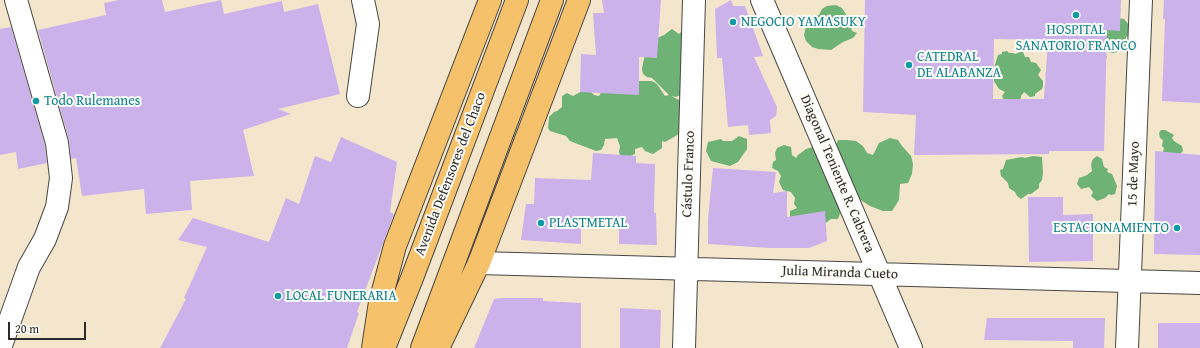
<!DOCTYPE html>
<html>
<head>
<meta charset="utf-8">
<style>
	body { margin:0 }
	#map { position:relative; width:1200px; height:348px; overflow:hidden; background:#f3e6cc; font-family:"Gentium Book Plus",serif }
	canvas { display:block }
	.scale { position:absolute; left:8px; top:322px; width:78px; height:18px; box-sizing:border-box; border:2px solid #2b2b2b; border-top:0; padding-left:5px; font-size:12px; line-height:14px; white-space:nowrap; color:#2b2b2b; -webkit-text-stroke:3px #fdfcf7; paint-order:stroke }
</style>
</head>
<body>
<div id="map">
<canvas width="1200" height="348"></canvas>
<div class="scale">20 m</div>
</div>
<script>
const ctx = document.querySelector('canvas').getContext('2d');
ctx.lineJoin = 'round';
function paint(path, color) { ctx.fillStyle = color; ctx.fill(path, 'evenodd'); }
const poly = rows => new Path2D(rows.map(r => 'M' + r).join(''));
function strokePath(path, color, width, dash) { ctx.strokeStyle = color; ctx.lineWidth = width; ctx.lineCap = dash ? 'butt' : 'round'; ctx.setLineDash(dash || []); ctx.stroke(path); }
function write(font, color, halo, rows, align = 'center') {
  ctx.font = font + ' "Gentium Book Plus",serif'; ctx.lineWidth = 4; ctx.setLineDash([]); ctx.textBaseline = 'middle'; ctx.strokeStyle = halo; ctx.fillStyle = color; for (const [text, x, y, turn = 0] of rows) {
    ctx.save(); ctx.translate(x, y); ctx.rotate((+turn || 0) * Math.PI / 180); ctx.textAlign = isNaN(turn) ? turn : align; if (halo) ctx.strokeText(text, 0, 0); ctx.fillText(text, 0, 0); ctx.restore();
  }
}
const forest = poly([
	[836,5,842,8,849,19,852,31,857,33,853,38,843,42,831,50,818,49,812,47,806,41,804,35,808,18,819,15,822,9,827,6],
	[1117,18,1124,19,1129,25,1130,35,1126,37,1126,46,1121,51,1113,53,1106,51,1104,55,1107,57,1105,60,1080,28],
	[685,28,683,94,676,97,671,96,679,100,679,104,687,110,679,134,665,142,662,141,662,148,653,154,645,151,642,147,635,149,635,154,625,158,621,158,619,152,620,146,617,138,605,139,604,145,601,150,596,151,570,141,566,136,550,131,548,128,549,117,554,112,557,111,562,107,562,96,567,93,573,96,584,90,589,90,594,95,599,96,602,91,635,81,652,81,657,84,665,96,669,95,652,78,647,77,643,74,642,69,643,63,646,52,655,39,664,35,672,29,679,34],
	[1007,51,1009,53,1013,53,1015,54,1020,52,1023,52,1025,57,1029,57,1031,62,1036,63,1041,70,1038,75,1043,81,1043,86,1042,89,1035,94,1035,96,1030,97,1024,92,1021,96,1021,98,1015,103,1005,102,1002,96,1005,92,999,89,994,81,994,68,998,55,1002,54,1002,52],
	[1161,130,1165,130,1174,135,1172,138,1174,141,1182,146,1183,151,1180,154,1162,155,1164,148,1162,146,1163,140,1160,138,1159,133],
	[739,136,747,139,747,149,738,162,730,166,711,161,706,151,708,142,721,139,723,141,732,141],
	[890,138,898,140,902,146,911,156,913,164,912,174,908,183,900,184,899,200,892,211,883,211,870,206,856,197,834,150,838,140,847,140,856,141,863,146,867,153,873,155,879,143],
	[784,145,791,147,792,155,796,158,798,155,806,149,813,147,819,152,835,186,832,192,842,208,838,219,831,219,816,230,790,226,790,211,797,208,794,204,795,198,791,192,783,190,779,182,781,176,778,171,772,168,773,162,776,160,775,153,777,148],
	[1033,156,1042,157,1043,173,1042,180,1039,184,1039,188,1031,194,1028,194,1021,199,1017,196,1015,192,1009,188,1008,183,1001,176,1000,170,1003,169,1006,160,1022,157,1025,158],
	[1097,156,1102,159,1104,167,1108,169,1107,172,1112,174,1117,186,1115,194,1111,195,1109,194,1105,198,1097,201,1091,196,1093,192,1089,187,1081,189,1077,184,1079,178,1087,175,1092,171,1091,164,1093,159]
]);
const building = poly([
	[119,0,162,0,165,12,221,0,224,14,282,1,284,12,318,4,340,94,278,109,291,114,243,130,254,176,190,181,192,210,146,214,144,189,82,196,76,158,71,159,69,140,38,30,106,15,104,3],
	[602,0,661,0,657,58,639,57,639,95,580,92,581,54,596,55,593,13,604,13],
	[731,0,733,6,745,6,763,56,754,57,777,107,776,116,770,120,771,133,749,135,748,125,728,127,722,58,717,58,715,9],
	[865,0,1121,0,1120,31,1107,30,1104,151,1049,151,1049,154,914,155,916,115,863,112],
	[994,39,1048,40,1044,99,993,99],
	[1164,0,1200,0,1200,103,1162,101,1165,19,1163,19],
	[11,27,45,145,47,163,18,169,16,152,0,155,0,29],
	[341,137,397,162,390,212,394,214,357,312,359,313,347,348,160,348,186,299,184,298,207,247,178,240,193,218,269,242,286,198,299,204,315,156,331,162],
	[1155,151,1200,155,1200,255,1154,254],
	[593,153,636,156,636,163,655,164,654,213,656,213,657,245,619,244,619,219,581,219,581,244,521,240,526,204,534,204,535,178,591,180],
	[713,168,776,172,773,193,787,191,787,217,825,211,827,241,809,248,769,248,708,244,708,219],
	[1028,197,1063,197,1063,215,1093,214,1093,261,1029,262],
	[503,298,543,298,543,301,581,303,581,348,474,348,494,299],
	[620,308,661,310,660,348,620,348],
	[987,318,1105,318,1104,348,1073,348,1073,341,984,340],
	[1158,323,1200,323,1200,348,1158,348]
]);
const minor = poly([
	[762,0,911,348],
	[358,96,368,24,363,0],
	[479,263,1200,283],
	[0,348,29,267,45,239,57,207,61,178,57,143,16,0],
	[684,348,694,0],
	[1127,348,1141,0]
]);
const highway = poly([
	[373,348,380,302,395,246,490,0],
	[384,348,412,278,517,0],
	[422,348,552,0],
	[438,348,479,263,579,0]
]);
const markers = [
	[1076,15,4,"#0f9aa8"],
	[733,22,4,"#0f9aa8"],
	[909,65,4,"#0f9aa8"],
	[36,101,4,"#0f9aa8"],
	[541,223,4,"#0f9aa8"],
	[1177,228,4,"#0f9aa8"],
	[278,296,4,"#0f9aa8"]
];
const cultureNames = [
	["NEGOCIO YAMASUKY",741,22],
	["HOSPITAL",1076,30,"center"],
	["SANATORIO FRANCO",1076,46,"center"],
	["CATEDRAL",917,57],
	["DE ALABANZA",917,73],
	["Todo Rulemanes",44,101],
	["PLASTMETAL",549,223],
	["ESTACIONAMIENTO",1169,228,"right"],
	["LOCAL FUNERARIA",286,296]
];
const streetNames = [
	["Avenida Defensores del Chaco",451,174,-69],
	["Cástulo Franco",689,174,-88],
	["Diagonal Teniente R. Cabrera",837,174,67],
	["15 de Mayo",1134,174,-88],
	["Julia Miranda Cueto",840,273,2]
];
paint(forest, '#6eb276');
paint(building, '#ccb2ea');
strokePath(minor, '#494743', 24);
strokePath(highway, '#494743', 24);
strokePath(minor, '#fff', 22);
strokePath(highway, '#f5c16b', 22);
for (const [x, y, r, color] of markers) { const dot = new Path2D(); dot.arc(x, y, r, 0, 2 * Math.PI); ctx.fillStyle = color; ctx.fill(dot); strokePath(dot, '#fdfcf7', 1.5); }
write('14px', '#0d838f', '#fdfcf7', cultureNames, 'left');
write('14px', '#2b2b2b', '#fdfcf7', streetNames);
</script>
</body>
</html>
